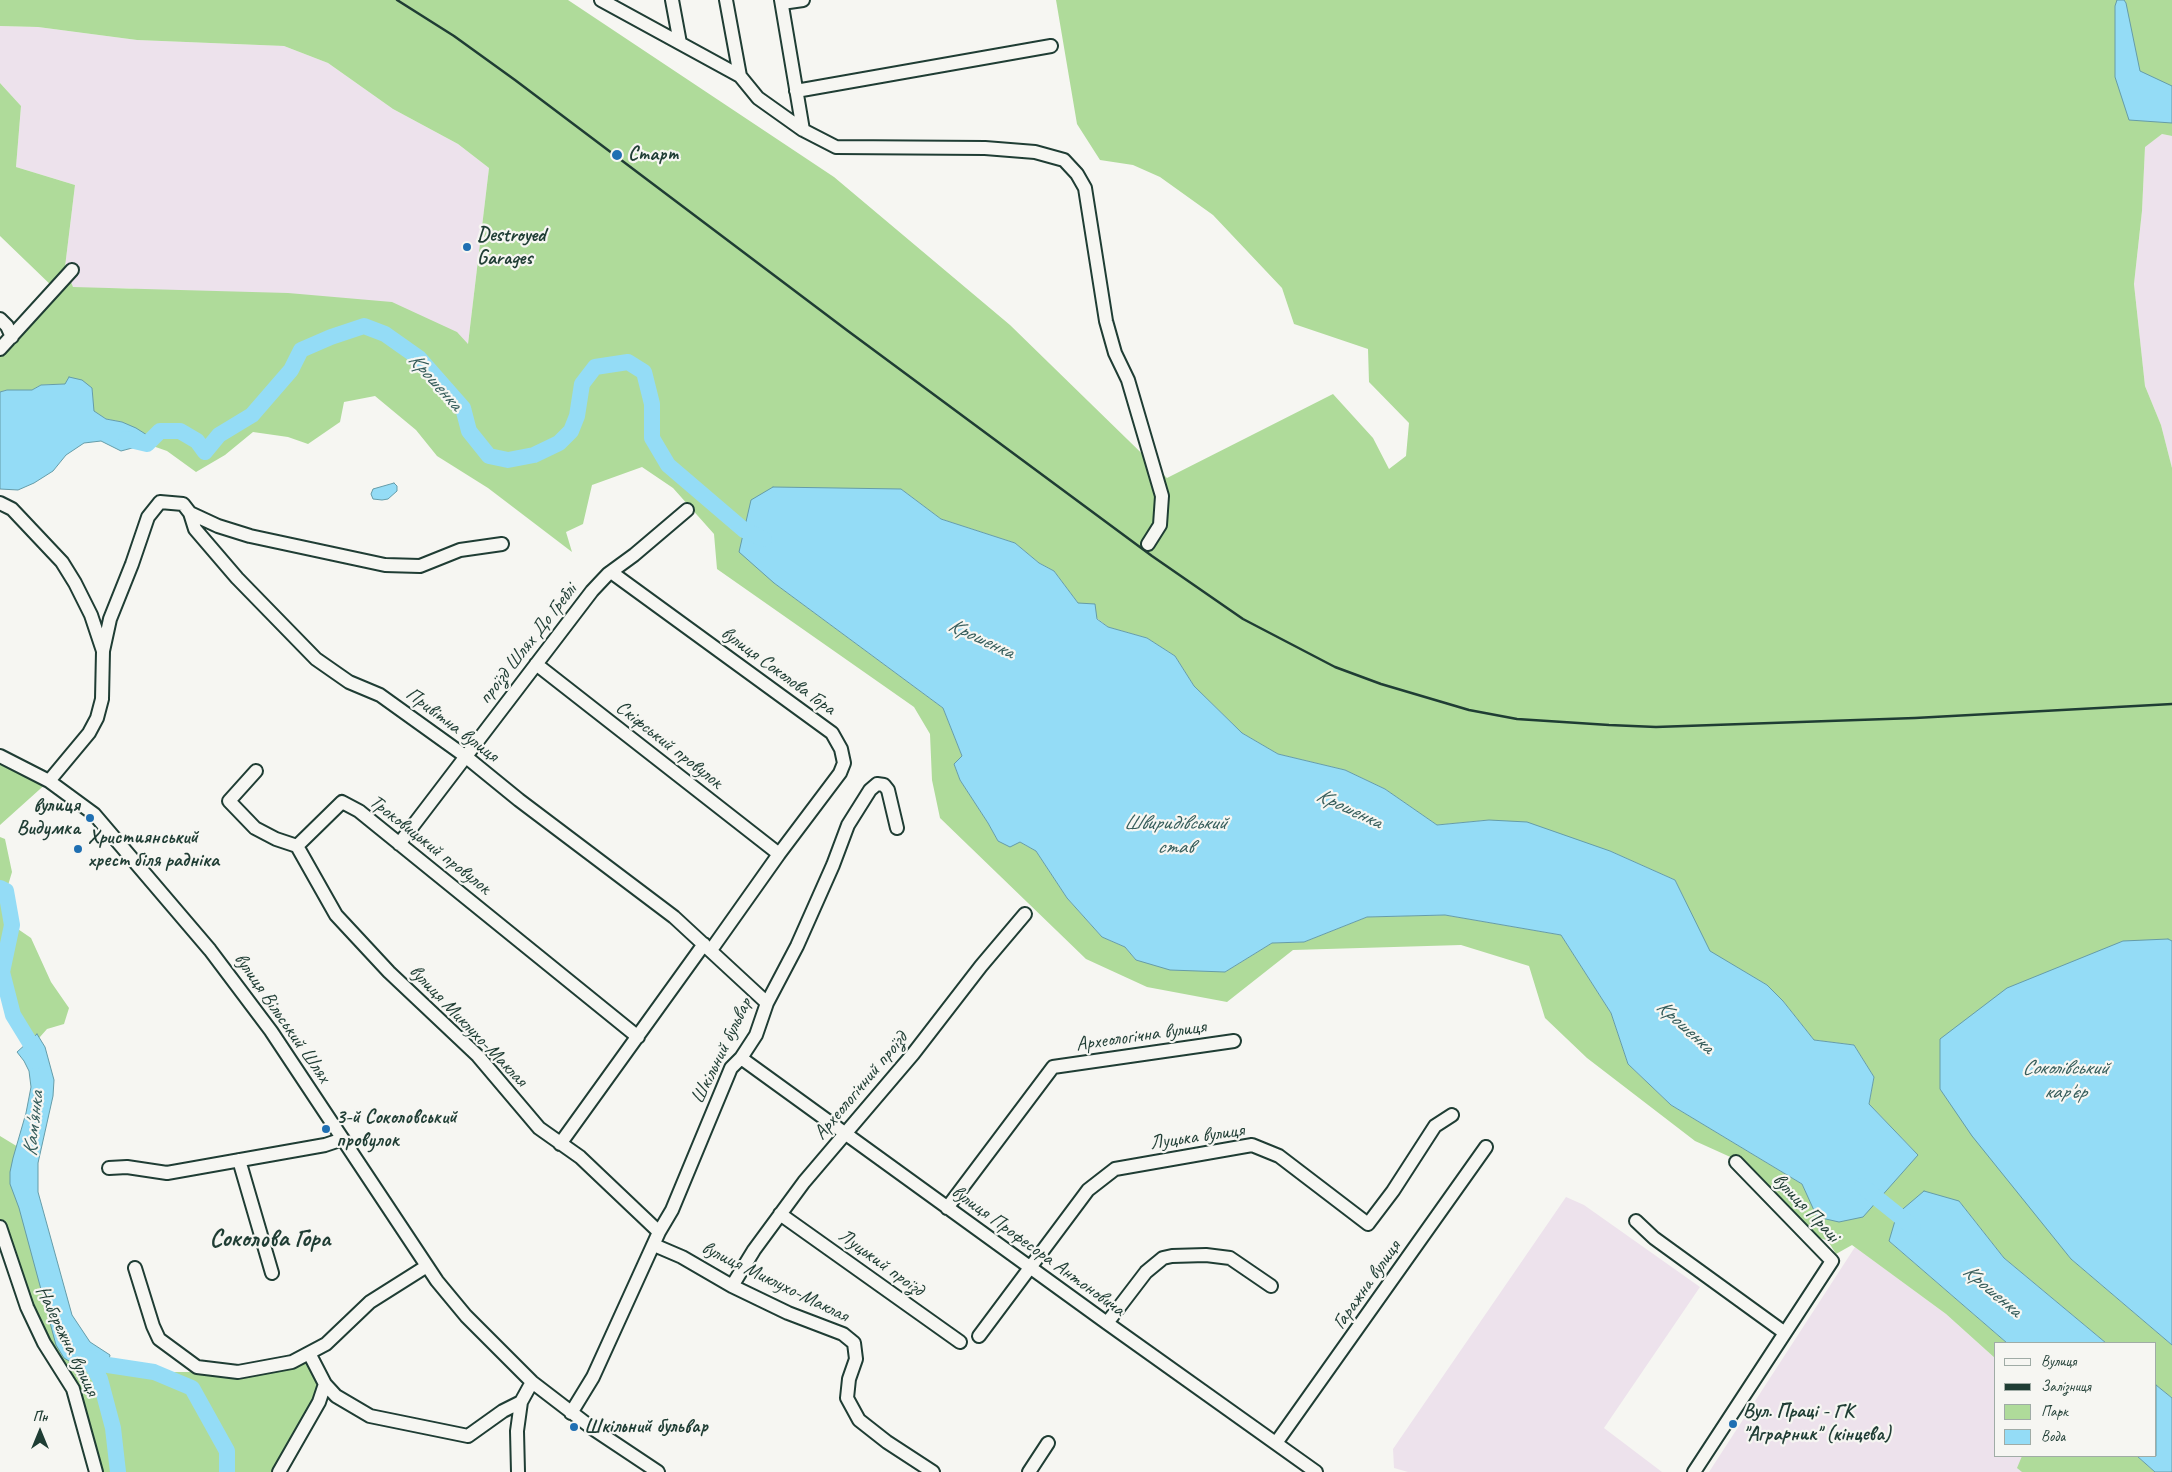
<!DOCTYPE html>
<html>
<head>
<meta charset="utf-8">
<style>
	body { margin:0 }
	#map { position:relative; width:2172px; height:1472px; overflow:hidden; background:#f6f6f2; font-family:Caveat,sans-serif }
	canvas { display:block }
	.legend { position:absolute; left:1994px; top:1342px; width:162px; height:115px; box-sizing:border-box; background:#f6f6f2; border:1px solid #a0aca6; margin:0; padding:6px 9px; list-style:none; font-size:15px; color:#1f3d34 }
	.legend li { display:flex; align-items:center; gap:10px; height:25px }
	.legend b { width:25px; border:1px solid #a0aca6 }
	.north { position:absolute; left:15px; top:1407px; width:50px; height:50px; -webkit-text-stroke:4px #f6f6f2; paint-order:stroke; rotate:0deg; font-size:14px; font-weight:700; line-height:20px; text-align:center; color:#1f3d34 }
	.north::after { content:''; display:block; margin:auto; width:18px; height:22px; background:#1f3d34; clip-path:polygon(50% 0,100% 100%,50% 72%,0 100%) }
</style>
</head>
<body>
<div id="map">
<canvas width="2172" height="1472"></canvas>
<ul class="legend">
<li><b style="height:6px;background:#f6f6f2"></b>Вулиця</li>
<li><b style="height:6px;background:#1f3d34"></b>Залізниця</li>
<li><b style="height:14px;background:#afdb9a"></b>Парк</li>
<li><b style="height:14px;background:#94dcf6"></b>Вода</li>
</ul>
<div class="north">Пн</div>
</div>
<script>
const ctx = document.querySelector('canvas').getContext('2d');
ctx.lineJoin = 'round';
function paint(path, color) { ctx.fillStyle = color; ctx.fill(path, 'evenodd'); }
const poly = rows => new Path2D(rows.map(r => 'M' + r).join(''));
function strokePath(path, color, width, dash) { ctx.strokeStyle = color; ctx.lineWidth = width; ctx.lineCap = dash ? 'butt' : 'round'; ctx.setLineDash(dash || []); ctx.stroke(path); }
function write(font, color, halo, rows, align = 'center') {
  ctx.font = font + ' Caveat,sans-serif'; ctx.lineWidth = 4.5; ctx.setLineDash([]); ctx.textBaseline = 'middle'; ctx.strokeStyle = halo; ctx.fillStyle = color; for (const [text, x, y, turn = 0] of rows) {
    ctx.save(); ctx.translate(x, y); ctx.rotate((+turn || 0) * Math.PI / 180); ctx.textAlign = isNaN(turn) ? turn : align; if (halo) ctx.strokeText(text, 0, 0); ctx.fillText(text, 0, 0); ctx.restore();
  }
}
const built = poly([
	[0,26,38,27,137,40,284,46,328,63,393,109,458,144,489,168,468,344,129,288,73,288,65,267,75,185,16,167,21,106,0,83],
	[2162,134,2172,136,2172,468,2161,425,2145,386,2134,284,2142,211,2145,146],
	[1566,1197,1584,1205,1700,1287,1604,1428,1662,1472,1408,1472,1394,1468,1393,1449],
	[1855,1247,1946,1314,1996,1359,1996,1456,2026,1456,2026,1472,1709,1472]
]);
const green = poly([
	[0,0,568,0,834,177,1010,325,1167,478,1333,394,1373,438,1389,469,1406,456,1409,423,1369,382,1368,349,1294,324,1282,288,1213,215,1160,177,1133,165,1100,160,1077,124,1056,0,2172,0,2172,136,2162,134,2145,147,2142,211,2134,284,2145,386,2161,425,2172,468,2172,941,2122,941,1940,1089,2071,1259,2172,1345,2172,1398,2156,1385,2156,1343,2106,1343,2004,1258,1959,1201,1889,1241,2007,1343,1996,1343,1996,1359,1946,1314,1852,1245,1836,1254,1828,1241,1815,1236,1737,1160,1695,1141,1587,1058,1545,1018,1529,966,1461,945,1293,950,1227,1002,1147,987,1086,959,940,818,932,780,930,734,914,707,717,569,714,534,673,488,642,467,592,485,583,524,566,532,572,552,488,488,437,456,416,430,375,396,344,402,340,422,308,444,288,437,253,432,225,455,196,472,167,451,147,444,147,435,122,422,106,419,93,411,92,388,65,384,41,385,32,390,7,390,0,392,0,349,55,289,0,236,0,83,21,106,16,167,75,185,65,267,73,287,288,293,392,302,457,332,468,344,489,168,458,144,393,109,328,63,284,46,137,40,38,27,0,26],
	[901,489,941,519,1015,543,1039,563,1054,571,1078,603,1108,627,1147,638,1175,656,1194,686,1242,733,1278,754,1345,770,1385,789,1437,825,1489,820,1610,851,1675,880,1709,951,1767,985,1783,1001,1814,1040,1854,1045,1874,1077,1869,1104,1918,1155,1818,1217,1802,1184,1671,1105,1628,1064,1611,1013,1561,935,1445,915,1367,917,1304,942,1272,943,1225,972,1136,960,1125,947,1102,937,1067,898,1036,851,1020,842,998,841,988,823,960,780,954,764,962,756,943,708,774,583],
	[0,756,49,781,0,825],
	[0,837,5,839,12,872,6,892,12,925,31,938,51,982,69,1008,64,1024,47,1029,32,1046,13,1015,2,972,7,947,0,947],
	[0,1136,28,1153,35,1242,88,1358,108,1365,154,1372,150,1372,191,1372,197,1367,238,1372,309,1353,325,1384,279,1472,96,1472,84,1424,44,1343,0,1227],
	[2022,1456,2137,1456,2155,1472,2022,1472,2017,1468]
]);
const water = poly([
	[2117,0,2124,0,2126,3,2140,71,2172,86,2172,123,2129,120,2115,77,2115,6,2117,0],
	[69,377,82,380,92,388,94,411,106,419,122,422,136,428,147,435,147,444,121,451,101,441,84,443,66,455,53,471,34,483,18,490,0,489,0,392,7,390,32,390,41,385,65,384,69,377],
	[394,483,397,486,397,491,388,499,382,500,373,499,371,494,373,489,394,483],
	[773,487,901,489,941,519,1015,543,1039,563,1054,571,1078,603,1095,604,1097,619,1108,627,1147,638,1175,656,1194,686,1242,733,1278,754,1345,770,1385,789,1437,825,1489,820,1527,822,1610,851,1675,880,1710,951,1767,985,1783,1001,1814,1040,1854,1045,1874,1077,1869,1104,1918,1155,1863,1217,1839,1222,1817,1217,1802,1184,1671,1105,1628,1064,1611,1013,1561,935,1445,915,1367,917,1304,942,1272,943,1225,972,1170,970,1136,960,1125,947,1102,937,1067,898,1036,851,1020,842,1010,847,998,841,988,823,960,780,954,764,962,756,943,708,774,583,739,552,751,500,773,487],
	[2168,939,2172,941,2172,1345,2071,1259,1972,1136,1940,1089,1940,1039,2007,988,2123,941,2168,939],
	[37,1034,45,1047,54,1080,53,1096,38,1163,38,1192,72,1315,90,1342,110,1355,108,1365,100,1379,64,1358,56,1345,19,1208,10,1184,10,1172,13,1158,26,1113,31,1087,29,1071,24,1061,17,1052,37,1034],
	[1924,1191,1959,1201,2004,1258,2106,1343,2007,1343,1889,1241,1897,1214,1924,1191],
	[2156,1385,2172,1398,2172,1472,2155,1472,2137,1456,2156,1456,2156,1385]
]);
const river = poly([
	[126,439,147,444,160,431,180,431,197,441,205,452,219,435,252,415,291,370,301,350,331,337,364,326,385,334,419,358,463,408,469,431,489,456,508,460,534,455,559,443,571,431,577,416,582,384,595,367,628,362,644,372,652,404,652,438,668,465,744,530,764,539],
	[0,888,6,891,12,925,2,972,13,1015,32,1046,35,1061],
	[1862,1186,1913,1227],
	[88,1358,108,1365,154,1372,192,1388,227,1451,227,1472],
	[89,1360,100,1379,113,1428,118,1472]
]);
const minor = poly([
	[601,0,740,76],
	[672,0,680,43],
	[726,0,740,76,758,98,803,130,836,147,985,148,1035,152,1064,160,1077,174,1085,188,1106,321,1115,353,1128,380,1162,496,1160,525,1148,544],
	[781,0,803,130],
	[782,3,803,0],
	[796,91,1051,46],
	[0,319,7,326,12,337],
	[0,349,72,270],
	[0,503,12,509,62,562,75,583,91,615,103,651],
	[190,513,195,529,237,578,316,659,349,682,380,695,465,756,519,800,674,917,767,1003],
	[611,572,832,733,841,749,844,763,840,773,779,854,711,950],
	[536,664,779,854],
	[0,756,49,781,94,814,210,950,271,1031,437,1281,466,1316,532,1382,592,1428,658,1472],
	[256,771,229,801,255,828,276,839,297,846,342,802,359,811,638,1037],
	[49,781,89,733,97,718,102,699,103,651,110,619,132,564,148,517,160,502,183,504,190,513,218,526,250,536,385,565,420,566,460,550,502,544],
	[399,844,592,591,608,574,634,555,687,510],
	[297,846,336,915,389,972,478,1056,539,1128,580,1157,659,1232],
	[741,1058,1107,1323,1316,1472],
	[560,1144,704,944],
	[239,1160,272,1273],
	[109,1168,127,1167,167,1173,325,1145,343,1139],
	[947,1208,1053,1067,1234,1041],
	[780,1214,960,1342],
	[1636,1221,1654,1238,1785,1333],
	[0,1227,27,1307,44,1343,73,1389,96,1472],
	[654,1245,682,1257,732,1286,788,1313,843,1334,854,1343,856,1359,849,1379,847,1398,859,1420,887,1442,933,1472],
	[135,1268,153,1326,159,1339,197,1367,238,1372,292,1362,326,1344,370,1302,427,1266],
	[732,1286,754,1250,804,1182,913,1054,981,966,1025,914],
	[1107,1323,1146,1272,1163,1258,1172,1256,1206,1255,1230,1258,1271,1286],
	[979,1336,1088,1190,1115,1169,1252,1145,1279,1156,1368,1224,1393,1191,1435,1126,1452,1115],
	[325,1384,336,1396,370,1416,468,1436,503,1411,521,1402],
	[571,1413,593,1377,659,1232,672,1210,731,1068,741,1058,756,1035,767,1003,797,946,833,865,848,825,870,790,877,784,884,785,888,790,897,828],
	[1276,1443,1486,1147],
	[279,1472,319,1402,325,1384,309,1353],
	[518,1472,517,1431,521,1402,532,1382],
	[1029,1472,1048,1443],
	[1694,1472,1832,1261,1736,1162]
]);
const rail = poly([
	[397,0,454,36,515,80,848,331,1152,556,1243,619,1335,667,1381,684,1469,710,1517,719,1609,725,1656,727,1915,718,2172,704]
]);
const markers = [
	[617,155,6,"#1f6fb2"],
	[467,247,5,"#1f6fb2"],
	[90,818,5,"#1f6fb2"],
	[78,849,5,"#1f6fb2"],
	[326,1129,5,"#1f6fb2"],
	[1733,1424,5,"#1f6fb2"],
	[574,1427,5,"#1f6fb2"]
];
const poiNames = [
	["Старт",628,155],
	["Destroyed",477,236],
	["Garages",477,259],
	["вулиця",80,806,"right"],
	["Видумка",80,829,"right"],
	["Християнський",88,838],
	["хрест біля радніка",88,861],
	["3-й Соколовський",336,1118],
	["провулок",336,1141],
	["Вул. Праці - ГК",1743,1412],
	["\"Аграрник\" (кінцева)",1743,1435],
	["Шкільний бульвар",584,1427]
];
const streetNames = [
	["проїзд Шлях До Греблі",528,644,-52],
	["вулиця Соколова Гора",778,671,36],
	["Привітна вулиця",452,725,37],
	["Скіфський провулок",669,745,38],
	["Троковицький провулок",430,845,38],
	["вулиця Вільський Шлях",282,1018,55],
	["вулиця Миклухо-Маклая",468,1026,46],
	["Археологічна вулиця",1141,1036,-8],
	["Шкільний бульвар",722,1051,-64],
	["Археологічний проїзд",861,1086,-50],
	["Луцька вулиця",1197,1137,-8],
	["вулиця Праці",1806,1208,46],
	["вулиця Професора Антоновича",1038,1251,36],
	["Луцький проїзд",881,1263,36],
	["вулиця Миклухо-Маклая",775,1282,26],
	["Гаражна вулиця",1367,1285,-55],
	["Набережна вулиця",67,1341,64]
];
const waterNames = [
	["Крошенка",435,382,48],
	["Крошенка",981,639,25],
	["Крошенка",1349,809,25],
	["Швиридівський",1175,823],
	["став",1175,847],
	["Крошенка",1685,1027,42],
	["Соколівський",2065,1068],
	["кар'єр",2065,1092],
	["Кам'янка",34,1124,-84],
	["Крошенка",1992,1291,40]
];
const districtNames = [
	["Соколова Гора",270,1239]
];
paint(built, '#ede2ec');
paint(green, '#afdb9a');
paint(water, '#94dcf6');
strokePath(water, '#659ca8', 1);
strokePath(river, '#94dcf6', 16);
strokePath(minor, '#1f3d34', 16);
strokePath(minor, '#f6f6f2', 12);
strokePath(rail, '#1f3d34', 2.5);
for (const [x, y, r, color] of markers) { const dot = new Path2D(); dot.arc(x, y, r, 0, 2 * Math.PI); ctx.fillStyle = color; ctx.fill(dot); strokePath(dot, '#f6f6f2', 2); }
write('bold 20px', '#1f3d34', '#f6f6f2', poiNames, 'left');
write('20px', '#1f3d34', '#f6f6f2', streetNames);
write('italic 21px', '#365d5b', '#f6f6f2', waterNames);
write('bold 25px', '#1f3d34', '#f6f6f2', districtNames);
</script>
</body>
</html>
